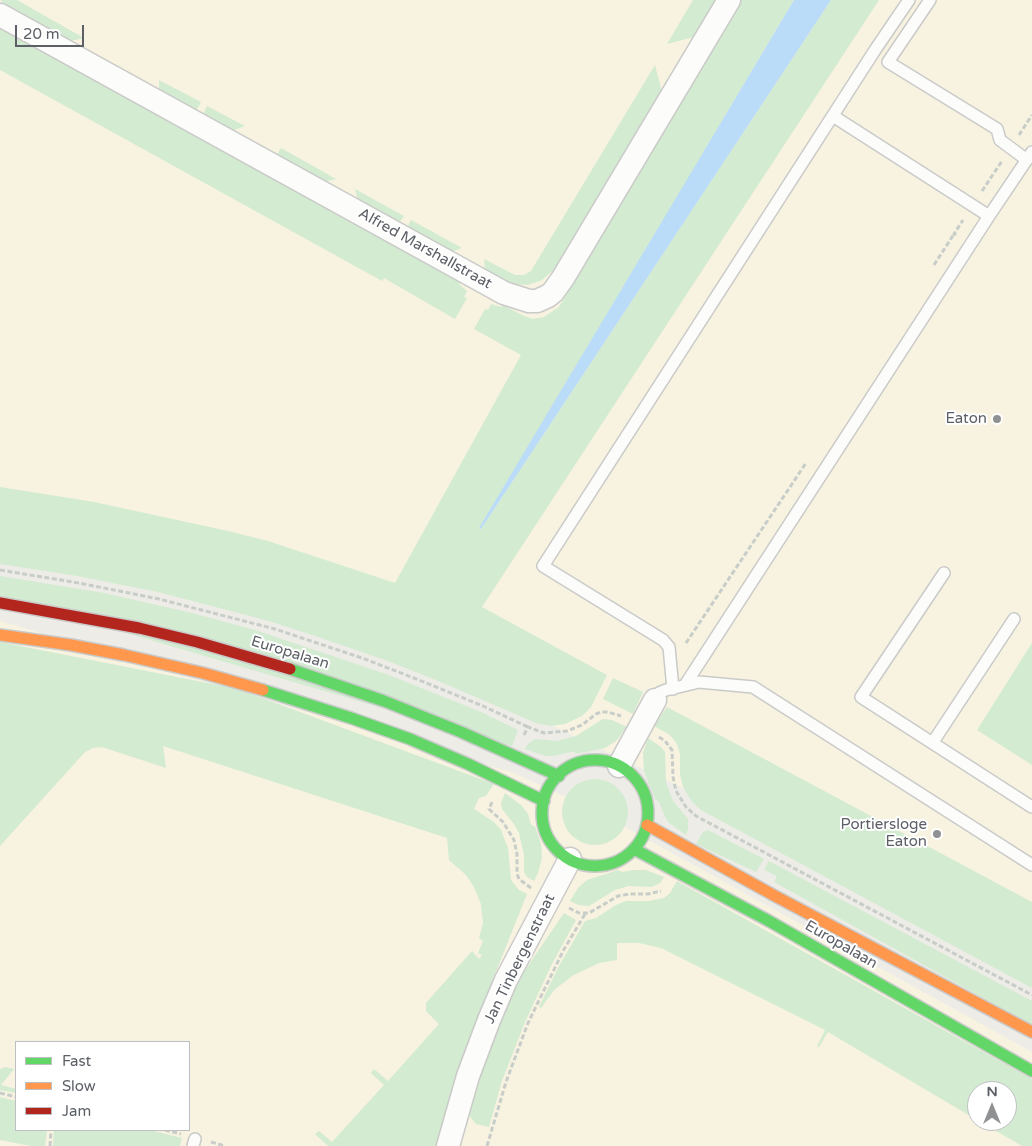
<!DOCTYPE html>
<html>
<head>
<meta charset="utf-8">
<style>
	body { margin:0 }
	#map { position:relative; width:1032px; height:1146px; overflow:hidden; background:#edece7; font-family:"Varela Round",sans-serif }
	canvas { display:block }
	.legend { position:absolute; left:15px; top:1041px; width:175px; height:90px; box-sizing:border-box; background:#fff; border:1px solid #bebfc2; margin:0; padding:6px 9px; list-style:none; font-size:15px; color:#5c6066 }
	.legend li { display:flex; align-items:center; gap:10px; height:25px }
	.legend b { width:25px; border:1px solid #bebfc2 }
	.north { position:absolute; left:967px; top:1081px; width:50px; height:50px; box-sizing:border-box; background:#fff; border:1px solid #bebfc2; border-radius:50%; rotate:0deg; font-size:14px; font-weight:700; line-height:20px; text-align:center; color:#5c6066 }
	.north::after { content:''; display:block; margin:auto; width:18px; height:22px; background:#8f9193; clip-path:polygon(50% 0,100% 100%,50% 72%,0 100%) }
	.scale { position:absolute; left:15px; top:25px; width:69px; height:22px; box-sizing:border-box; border:2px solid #5c6066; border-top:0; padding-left:6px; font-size:15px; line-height:18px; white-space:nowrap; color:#5c6066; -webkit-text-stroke:4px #fff; paint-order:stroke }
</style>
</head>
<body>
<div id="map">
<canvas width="1032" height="1146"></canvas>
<ul class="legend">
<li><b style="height:6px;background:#63d668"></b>Fast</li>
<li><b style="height:6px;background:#ff974d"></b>Slow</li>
<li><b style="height:6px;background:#b3261e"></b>Jam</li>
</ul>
<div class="north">N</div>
<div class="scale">20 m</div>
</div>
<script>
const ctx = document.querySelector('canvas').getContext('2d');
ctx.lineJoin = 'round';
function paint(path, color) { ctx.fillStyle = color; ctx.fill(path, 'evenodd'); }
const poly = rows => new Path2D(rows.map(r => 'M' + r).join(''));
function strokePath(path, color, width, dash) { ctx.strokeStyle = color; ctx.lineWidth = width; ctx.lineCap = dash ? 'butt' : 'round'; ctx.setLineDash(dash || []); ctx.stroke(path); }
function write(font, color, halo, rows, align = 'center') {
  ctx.font = font + ' "Varela Round",sans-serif'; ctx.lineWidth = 4; ctx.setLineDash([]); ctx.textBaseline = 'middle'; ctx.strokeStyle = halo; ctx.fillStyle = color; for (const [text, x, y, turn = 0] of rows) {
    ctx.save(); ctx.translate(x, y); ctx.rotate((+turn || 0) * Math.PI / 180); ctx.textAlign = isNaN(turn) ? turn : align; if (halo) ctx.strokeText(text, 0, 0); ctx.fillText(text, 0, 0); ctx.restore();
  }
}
const commercial = poly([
	[0,0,1032,0,1032,969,681,787,305,608,0,552],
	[0,621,514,773,598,812,1032,1052,1032,1146,0,1146],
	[16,1042,189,1042,189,1130,16,1130],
	[977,1091,1007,1091,1007,1121,977,1121]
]);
const green = poly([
	[1,0,17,0,84,38,70,41,2,3],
	[693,0,716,0,694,37,667,44],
	[741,0,794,0,480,528,481,529,831,0,879,0,482,607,607,675,591,707,582,716,565,724,551,726,536,723,436,680,388,661,315,636,269,621,158,592,77,576,0,564,0,487,94,502,228,531,268,541,395,583,521,355,474,329,485,309,488,310,491,304,501,307,503,305,524,316,533,319,544,317,559,307],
	[0,27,461,282,459,284,467,291,464,297,467,298,455,319,384,278,382,281,0,70],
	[655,65,662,92,555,269,542,280,528,285,514,284,505,282,485,270,484,259,515,275,524,275,531,271],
	[159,80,201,102,196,111,159,91],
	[207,106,245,126,232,131,203,115],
	[281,148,336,179,324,182,276,156],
	[355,189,404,216,399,223,358,201],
	[411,220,462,248,451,252,407,228],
	[0,576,104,593,192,613,255,630,389,675,481,712,518,730,512,746,0,596],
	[0,642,238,689,494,784,486,796,479,798,474,809,494,822,501,830,508,848,511,880,519,890,527,894,467,1044,437,1146,328,1146,315,1134,319,1131,332,1142,384,1085,371,1073,374,1069,388,1081,439,1024,426,1011,426,1003,472,951,479,959,482,955,478,953,483,941,479,938,483,923,481,904,474,887,466,875,449,860,447,838,163,746,166,768,102,747,93,748,85,752,0,846],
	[1032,643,1032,765,977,730],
	[613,678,643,692,633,714,603,699],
	[667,707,1032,902,1032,988,701,810,692,802,683,787,680,775,680,754,677,744,670,735,654,726],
	[603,719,612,720,627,727,616,741,605,748,575,754,575,752,571,752,553,756,545,756,525,749,528,744,535,739,557,741,576,736],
	[648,738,661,747,665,752,666,782,673,801,688,819,688,830,686,835,668,822,665,817,659,802,655,799,647,779,644,771,643,753],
	'562 812a33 33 0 1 1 66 0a33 33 0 1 1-66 0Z',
	[505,793,521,805,528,814,531,824,533,826,535,826,541,844,542,858,538,873,534,881,527,877,524,872,524,855,519,833,514,824,502,809,501,803],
	[708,830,764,859,756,872,696,844,703,832],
	[769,861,1032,1001,1032,1025,774,882,777,876,764,870],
	[618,870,622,872,633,870,646,870,664,877,660,883,652,887,629,886,615,890,589,906,578,905,570,901,578,888,587,880],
	[677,881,1032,1079,1032,1146,1022,1146,979,1121,1007,1121,1007,1091,977,1091,977,1120,828,1032,819,1047,817,1046,825,1030,661,948,639,943,617,943,617,960,599,963,572,976,554,990,541,1008,539,1007,559,966,585,921,596,918,616,905,626,901,649,901,664,898,670,893],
	[564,913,576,920,552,964,525,1022,502,1081,489,1127,476,1124,469,1115,490,1047,499,1024,521,976],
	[5,1067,14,1069,1,1085,16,1089,16,1093,0,1090,0,1069],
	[0,1097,16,1101,16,1130,47,1130,45,1146,31,1146,0,1140],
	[54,1130,150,1130,182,1138,180,1146,53,1146]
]);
const water = poly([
	[794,0,831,0,481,529,479,528]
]);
const path = poly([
	[1019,135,1032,115],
	[982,191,1002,161],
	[956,235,954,234,963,220],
	[934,265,954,234],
	[0,570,79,583,159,599,275,629,362,658,414,678,483,706,528,727],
	[686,643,806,463],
	[524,735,528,727,544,733,567,731,582,725,596,714,601,712,608,712,621,716],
	[659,737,665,741,672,750,673,777,676,791,686,807,696,816,1032,995],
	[492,802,489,809,503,822,514,840,517,854,517,874,519,879,531,888],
	[569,908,579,913,589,913,618,896,630,894,648,894,661,891],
	[0,1093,16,1097],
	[165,1130,181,1134],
	[211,1142,225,1146],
	[50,1146,51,1130],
	[487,1146,506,1082,528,1023,563,951,585,914]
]);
const lane = poly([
	[930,0,888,62,997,129,1000,140,1027,160],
	[833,116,989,216],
	[944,573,861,697,1032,807],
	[685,685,989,216,1032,152],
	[673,689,669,647,663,640,543,566,875,50,909,0],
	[655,700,659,693,666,690,699,682,753,687,1032,865],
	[933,742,1014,619],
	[193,1146,195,1139]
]);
const street = poly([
	[0,15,504,293,529,301,537,301,548,296,553,292,563,278,729,0],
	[619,766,655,700],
	[448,1146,468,1076,489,1020,506,980,570,859]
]);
const fast = poly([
	[290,669,384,701,461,732,559,776],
	[263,690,351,718,410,739,468,764,544,801],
	'542 813a53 53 0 1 1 106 0a53 53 0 1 1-106 0Z',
	[634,849,769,921,1032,1071]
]);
const slow = poly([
	[0,635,71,645,124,655,203,673,263,690],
	[647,825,775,896,1032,1032]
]);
const jam = poly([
	[0,603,139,628,197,642,290,669]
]);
const markers = [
	[997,419,5,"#8f9193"],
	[937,834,5,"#8f9193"]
];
const streetNames = [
	["Alfred Marshallstraat",425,249,29],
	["Europalaan",290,653,17],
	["Europalaan",841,945,30],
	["Jan Tinbergenstraat",520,959,-64]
];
const poiNames = [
	["Eaton",987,419],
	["Portiersloge",927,825],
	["Eaton",927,842]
];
paint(commercial, '#f7f3e0');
paint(green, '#d3ebd1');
paint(water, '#bbdcf8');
strokePath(lane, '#cacac9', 14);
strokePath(street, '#cacac9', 25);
strokePath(fast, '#c9cac9', 14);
strokePath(slow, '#c9cac9', 14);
strokePath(jam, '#c9cac9', 14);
strokePath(path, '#c9cdca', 3, [5, 2.5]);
strokePath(lane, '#fcfcfb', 11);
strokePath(street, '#fcfcfb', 22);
strokePath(fast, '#63d668', 11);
strokePath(slow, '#ff974d', 11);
strokePath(jam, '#b3261e', 11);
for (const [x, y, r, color] of markers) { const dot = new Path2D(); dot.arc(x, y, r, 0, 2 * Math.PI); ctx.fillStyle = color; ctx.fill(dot); strokePath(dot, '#fff', 2); }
write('15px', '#5c6066', '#fff', streetNames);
write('15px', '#5c6066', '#fff', poiNames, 'right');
</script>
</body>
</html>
